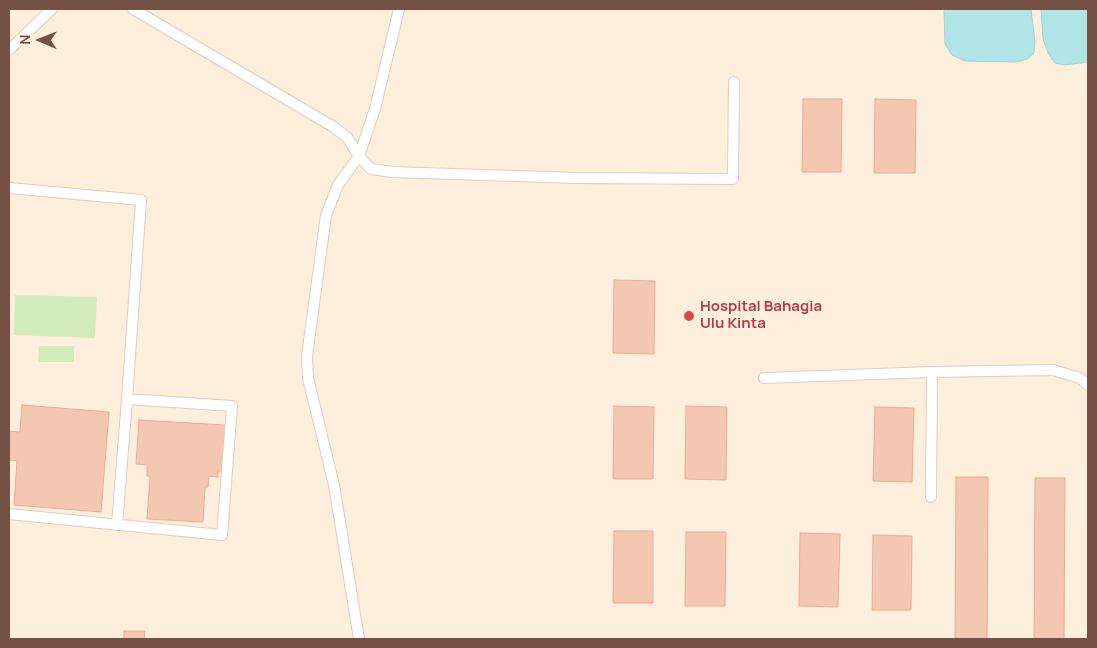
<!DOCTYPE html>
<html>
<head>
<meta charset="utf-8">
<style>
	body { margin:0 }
	#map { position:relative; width:1097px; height:648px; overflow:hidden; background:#feeedc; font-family:Manrope,sans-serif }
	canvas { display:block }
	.frame { position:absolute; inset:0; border:10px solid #745144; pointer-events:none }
	.north { position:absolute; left:15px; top:15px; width:50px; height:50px; -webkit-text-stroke:4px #fff2e4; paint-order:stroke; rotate:271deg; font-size:14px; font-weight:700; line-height:20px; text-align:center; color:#745144 }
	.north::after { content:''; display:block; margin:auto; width:18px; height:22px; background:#745144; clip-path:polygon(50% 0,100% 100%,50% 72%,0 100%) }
</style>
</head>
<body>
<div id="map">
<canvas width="1097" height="648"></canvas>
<div class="frame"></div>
<div class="north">N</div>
</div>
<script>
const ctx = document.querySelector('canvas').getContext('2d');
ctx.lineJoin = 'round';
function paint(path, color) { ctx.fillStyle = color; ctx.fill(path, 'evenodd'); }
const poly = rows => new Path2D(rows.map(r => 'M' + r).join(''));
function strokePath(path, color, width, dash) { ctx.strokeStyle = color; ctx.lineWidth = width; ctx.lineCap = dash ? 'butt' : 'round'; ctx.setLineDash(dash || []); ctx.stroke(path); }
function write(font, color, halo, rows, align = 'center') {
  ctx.font = font + ' Manrope,sans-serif'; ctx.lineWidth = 4; ctx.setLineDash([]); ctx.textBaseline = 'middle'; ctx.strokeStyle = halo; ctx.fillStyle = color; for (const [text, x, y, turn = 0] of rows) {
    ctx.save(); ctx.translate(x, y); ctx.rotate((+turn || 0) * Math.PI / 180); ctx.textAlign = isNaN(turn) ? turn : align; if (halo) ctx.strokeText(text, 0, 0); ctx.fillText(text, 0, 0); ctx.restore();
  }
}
const green = poly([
	[15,295,97,297,95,338,14,335],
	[39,346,74,346,74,362,38,362]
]);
const water = poly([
	[944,9,1031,9,1035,42,1034,53,1027,59,1017,62,965,61,952,55,945,44,944,9],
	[1041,9,1088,9,1088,62,1064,65,1055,63,1048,53,1043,39,1041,9]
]);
const building = poly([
	[803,99,842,99,841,172,802,172,803,99],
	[875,99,916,100,915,173,874,173,875,99],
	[614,280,655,281,654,354,613,353,614,280],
	[22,405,109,412,101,512,14,505,17,461,9,460,9,431,20,432,22,405],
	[614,406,654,407,653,479,613,479,614,406],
	[686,406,727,407,726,480,685,479,686,406],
	[875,407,914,408,912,482,873,481,875,407],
	[139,420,225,425,225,471,218,471,218,477,209,476,208,487,205,487,203,522,147,519,150,477,147,476,147,465,136,464,139,420],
	[956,477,988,477,987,639,955,639,956,477],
	[1035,478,1065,478,1064,639,1034,639,1035,478],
	[614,531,653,531,653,603,613,603,614,531],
	[686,532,726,532,725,606,685,606,686,532],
	[800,533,840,534,838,607,799,606,800,533],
	[873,535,912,536,911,610,872,610,873,535],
	[124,631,145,631,144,639,124,639,124,631]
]);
const lane = poly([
	[133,9,332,126,347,137,359,156],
	[9,50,52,9],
	[359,156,375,109,399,9],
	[9,188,141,200,127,399,232,406,222,535,9,514],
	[764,378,932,372,1053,370,1080,378,1088,385],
	[931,497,932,372],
	[117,525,127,399],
	[359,639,334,485,308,378,307,356,326,215,338,185,359,156,371,169,392,172,576,178,733,179,734,82]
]);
const markers = [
	[689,316,6,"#e0444e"]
];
const healthNames = [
	["Hospital Bahagia",700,307],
	["Ulu Kinta",700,324]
];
paint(green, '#d2ebbb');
paint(water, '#b1e4e7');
strokePath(water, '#96d5da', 1);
paint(building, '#f4c7b2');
strokePath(building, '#e8ac92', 1);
strokePath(lane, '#e3cbbc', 12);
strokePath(lane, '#fff', 10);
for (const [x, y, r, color] of markers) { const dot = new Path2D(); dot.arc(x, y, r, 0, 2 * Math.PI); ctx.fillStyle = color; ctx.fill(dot); strokePath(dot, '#fff2e4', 2); }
write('bold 15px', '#be3a42', '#fff2e4', healthNames, 'left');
</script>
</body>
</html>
